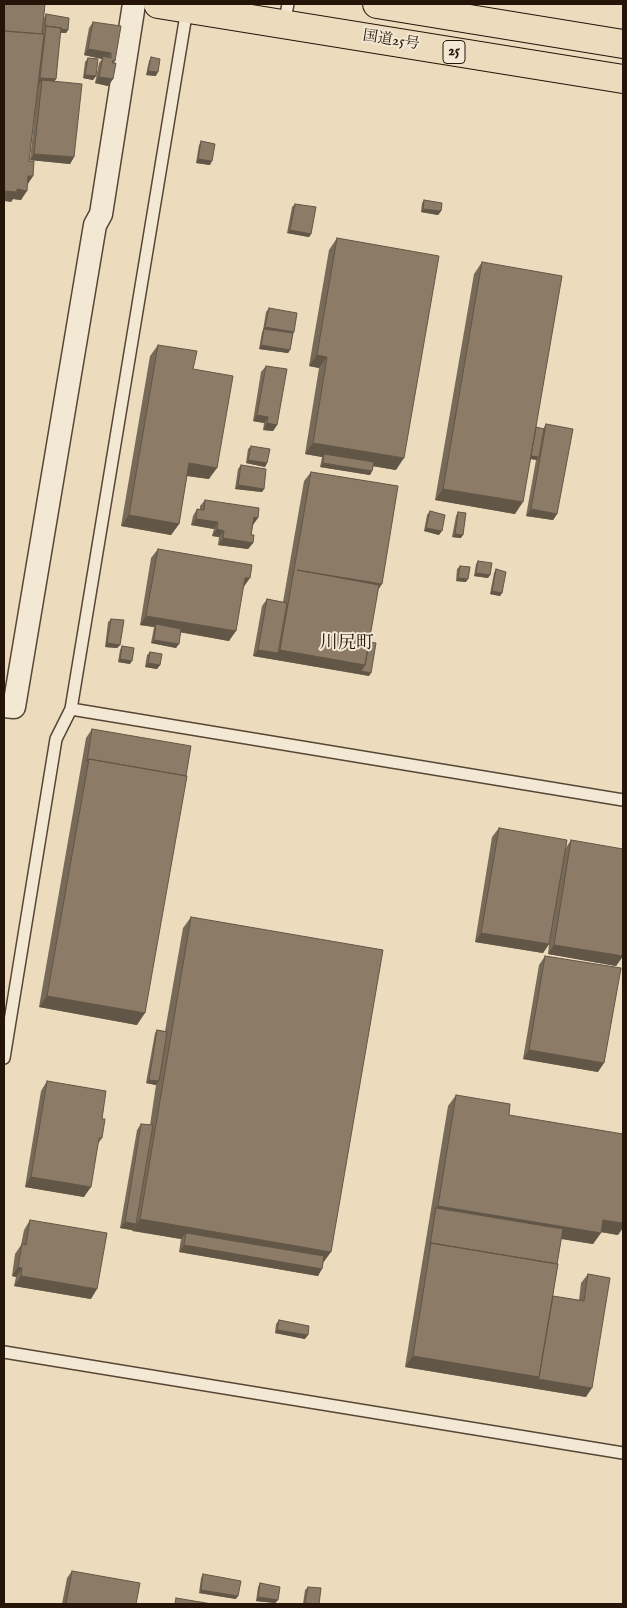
<!DOCTYPE html>
<html>
<head>
<meta charset="utf-8">
<style>
	body { margin:0 }
	#map { position:relative; width:627px; height:1608px; overflow:hidden; background:#ecdbbd; font-family:"IM FELL English",serif }
	canvas { display:block }
	.frame { position:absolute; inset:0; border:5px solid #251408; pointer-events:none }
</style>
</head>
<body>
<div id="map">
<canvas width="627" height="1608"></canvas>
<div class="frame"></div>
</div>
<script>
const ctx = document.querySelector('canvas').getContext('2d');
ctx.lineJoin = 'round';
const poly = rows => new Path2D(rows.map(r => 'M' + r).join(''));
function strokePath(path, color, width, dash) { ctx.strokeStyle = color; ctx.lineWidth = width; ctx.lineCap = dash ? 'butt' : 'round'; ctx.setLineDash(dash || []); ctx.stroke(path); }
function paint(path, color) { ctx.fillStyle = color; ctx.fill(path, 'evenodd'); }
function write(font, color, halo, rows, align = 'center') {
  ctx.font = font + ' "IM FELL English","Noto Serif JP",serif'; ctx.lineWidth = 4; ctx.setLineDash([]); ctx.textBaseline = 'middle'; ctx.strokeStyle = halo; ctx.fillStyle = color; for (const [text, x, y, turn = 0] of rows) {
    ctx.save(); ctx.translate(x, y); ctx.rotate((+turn || 0) * Math.PI / 180); ctx.textAlign = isNaN(turn) ? turn : align; if (halo) ctx.strokeText(text, 0, 0); ctx.fillText(text, 0, 0); ctx.restore();
  }
}
const service = poly([
	[284,24,288,4],
	[71,709,623,800],
	[4,1058,56,739,71,709,187,9],
	[4,1352,623,1453]
]);
const minor = poly([
	[4,706,14,707,95,225,101,214,134,4]
]);
const trunk = poly([
	[158,4,623,79],
	[377,4,623,44]
]);
const wall = poly([
	[46,14,68,30,66,33,60,33,56,79,54,81,74,157,70,164,30,160,36,102,29,161,33,176,28,184,21,200,13,199,11,202,44,18],
	[93,22,115,61,114,63,113,79,108,86,95,83,99,63,102,59,84,55,89,28],
	[151,57,156,76,146,75,149,61],
	[88,58,96,76,93,80,83,78,85,62],
	[201,141,210,165,196,163,199,145],
	[424,200,441,211,438,215,421,212,422,203],
	[295,204,311,234,309,237,287,233,292,207],
	[337,238,396,470,373,466,372,471,370,475,320,467,322,457,305,454,319,368,309,366,329,250],
	[482,262,536,427,543,429,546,424,557,514,553,520,526,516,536,460,531,459,515,514,435,500,474,274],
	[269,308,294,332,293,333,290,350,288,353,259,349,262,332,263,330,266,312],
	[158,345,193,369,209,479,187,476,179,524,171,535,121,526,150,356],
	[266,366,277,425,273,431,263,430,264,423,253,421,261,372],
	[251,446,267,463,265,467,246,463,248,449],
	[241,465,264,489,262,492,235,489,238,469],
	[311,472,378,589,369,642,369,676,253,656,262,606,267,599,283,602,304,481],
	[205,500,253,525,251,535,253,543,248,549,218,545,219,537,212,536,214,529,191,525,193,516,197,509,200,510,200,506],
	[430,511,439,535,424,531,427,515],
	[458,512,461,538,452,537,456,516],
	[158,549,243,588,229,641,181,632,176,648,151,643,154,627,140,625,151,558],
	[478,561,490,575,488,578,474,576,476,564],
	[460,566,466,582,456,581,457,569],
	[496,569,502,593,500,596,490,594,494,573],
	[111,619,120,645,117,648,105,647,108,622],
	[122,646,130,664,118,662,120,650],
	[150,652,160,665,157,669,145,667,147,655],
	[92,729,137,1025,39,1007,86,738],
	[499,828,565,849,571,840,623,956,616,966,548,954,549,944,543,953,475,942,492,837],
	[191,917,323,1263,318,1276,179,1252,181,1239,120,1228,137,1130,141,1124,150,1125,156,1085,146,1083,155,1033,157,1030,165,1031,183,928],
	[545,956,598,1072,523,1059,539,965],
	[47,1081,102,1138,98,1144,84,1197,25,1187,41,1091],
	[456,1095,509,1115,618,1235,601,1232,593,1244,561,1239,557,1264,553,1296,579,1300,581,1283,588,1274,586,1397,405,1367,448,1106],
	[30,1220,91,1299,14,1286,16,1277,12,1276,15,1254,21,1245,24,1230],
	[279,1320,305,1339,275,1333,276,1324],
	[72,1571,136,1604,62,1604,67,1578],
	[203,1574,236,1599,199,1593,201,1578],
	[260,1583,278,1600,275,1603,256,1601,258,1587],
	[308,1587,319,1604,303,1604,305,1590]
]);
const shadedWall = poly([
	[46,27,68,30,66,33,45,30],
	[88,49,111,53,107,60,103,56,102,59,84,55],
	[148,71,158,72,156,76,146,75],
	[85,75,96,76,93,80,83,78],
	[99,77,113,79,108,86,95,83],
	[40,78,56,79,51,86,42,80,39,84,36,84],
	[34,154,74,157,70,164,30,160],
	[198,159,212,161,210,165,196,163],
	[28,176,33,176,26,186],
	[17,189,27,191,21,200,13,199,11,202,4,201,4,191],
	[423,209,441,211,438,215,421,212],
	[290,230,311,234,309,237,287,233],
	[265,327,294,332,291,335,264,329],
	[261,345,290,350,288,353,259,349],
	[317,355,327,357,319,368,309,366],
	[257,415,268,417,264,423,253,421],
	[267,423,277,425,273,431,263,430],
	[313,443,404,458,396,470,324,458,324,454,322,457,305,454],
	[527,455,539,457,537,460,525,458],
	[248,460,267,463,265,467,246,463],
	[189,463,217,468,209,479,181,475],
	[323,463,372,471,370,475,320,467],
	[238,485,264,489,262,492,235,489],
	[443,489,523,502,515,514,435,500],
	[531,509,557,514,553,520,526,516],
	[129,515,179,524,171,535,121,526],
	[254,517,258,518,253,525,249,524],
	[196,519,218,522,214,529,191,525],
	[426,528,442,531,439,535,424,531],
	[217,529,224,531,219,537,212,536],
	[455,534,463,535,461,538,452,537],
	[223,538,253,543,248,549,218,545],
	[297,570,382,584,376,593],
	[476,573,490,575,488,578,474,576],
	[245,578,250,578,243,588],
	[458,578,468,579,466,582,456,581],
	[492,591,502,593,500,596,490,594],
	[146,616,236,631,229,641,156,628,156,624,154,627,140,625],
	[154,640,179,644,176,648,151,643],
	[107,643,120,645,117,648,105,647],
	[258,650,278,653,280,650,365,665,359,674,253,656],
	[120,659,132,661,130,664,118,662],
	[148,663,160,665,157,669,145,667],
	[361,671,371,673,369,676,359,674],
	[481,933,549,944,543,953,475,942],
	[554,945,623,956,616,966,548,954],
	[47,996,145,1013,137,1025,39,1007],
	[529,1050,604,1063,598,1072,523,1059],
	[149,1080,159,1081,156,1085,146,1083],
	[31,1177,91,1187,84,1197,25,1187],
	[438,1206,601,1233,593,1244,435,1218,436,1208,430,1217],
	[140,1219,331,1252,323,1263,186,1233,181,1239,132,1231],
	[603,1220,623,1223,623,1228,618,1235,595,1231],
	[125,1222,136,1224,132,1230,120,1228],
	[184,1245,322,1269,318,1276,179,1252],
	[18,1267,22,1268,16,1277,12,1276],
	[21,1276,97,1289,91,1299,14,1286],
	[277,1330,308,1335,305,1339,275,1333],
	[413,1356,539,1377,531,1388,405,1367],
	[538,1379,592,1388,586,1397,531,1388],
	[201,1590,238,1596,236,1599,199,1593],
	[258,1597,278,1600,275,1603,256,1601]
]);
const building = poly([
	[4,4,45,4,42,34,4,31,4,4],
	[46,14,69,18,68,30,61,29,61,28,45,26,46,14],
	[93,22,121,26,115,61,113,60,112,63,116,63,113,79,99,77,103,56,111,58,111,53,88,49,93,22],
	[46,26,61,28,56,79,40,78,46,26],
	[4,31,44,34,29,161,34,161,33,176,28,176,27,191,17,189,17,192,4,191,4,31],
	[151,57,160,59,158,72,148,71,151,57],
	[88,58,98,59,96,76,85,75,88,58],
	[42,80,82,84,74,157,34,154,42,80],
	[201,141,215,144,212,161,198,159,201,141],
	[424,200,442,203,441,211,423,209,424,200],
	[295,204,316,207,311,234,290,230,295,204],
	[337,238,439,256,404,458,313,443,327,357,317,355,337,238],
	[482,262,562,276,523,502,443,489,482,262],
	[269,308,297,313,294,332,265,327,269,308],
	[264,329,293,333,290,350,261,345,264,329],
	[158,345,197,351,193,369,233,376,217,468,189,463,179,524,129,515,158,345],
	[266,366,287,369,277,425,267,423,268,417,257,415,266,366],
	[546,424,573,429,557,514,531,509,546,424],
	[536,427,544,429,539,457,531,456,536,427],
	[251,446,270,449,267,463,248,460,251,446],
	[324,454,374,462,372,471,323,463,324,454],
	[241,465,266,469,264,489,238,485,241,465],
	[311,472,398,486,382,584,297,570,379,585,365,665,280,650,311,472],
	[205,500,259,508,258,518,254,517,251,535,254,535,253,543,223,538,224,531,217,529,218,522,196,519,197,509,204,510,205,500],
	[430,511,445,515,442,531,426,528,430,511],
	[458,512,466,513,463,535,455,534,458,512],
	[158,549,252,565,250,578,245,578,236,631,146,616,158,549],
	[478,561,492,563,490,575,476,573,478,561],
	[460,566,470,567,468,579,458,578,460,566],
	[496,569,506,572,502,593,492,591,496,569],
	[267,599,287,603,278,653,258,650,267,599],
	[111,619,124,620,120,645,107,643,111,619],
	[156,624,181,629,179,644,154,640,156,624],
	[369,642,376,643,371,673,361,671,365,665,369,642],
	[122,646,134,648,132,661,120,659,122,646],
	[150,652,162,654,160,665,148,663,150,652],
	[92,729,191,746,186,776,89,759,87,762,92,729],
	[89,759,187,776,145,1013,47,996,89,759],
	[499,828,567,840,549,944,481,933,499,828],
	[571,840,623,849,623,956,554,945,571,840],
	[191,917,383,950,331,1252,140,1219,191,917],
	[545,956,621,968,604,1063,529,1050,545,956],
	[157,1030,167,1032,159,1081,149,1080,157,1030],
	[47,1081,106,1091,102,1119,105,1119,102,1138,99,1138,91,1187,31,1177,47,1081],
	[456,1095,510,1104,509,1115,623,1134,623,1223,603,1220,601,1233,438,1206,456,1095],
	[141,1124,153,1125,136,1224,125,1222,141,1124],
	[436,1208,563,1229,557,1264,431,1243,430,1245,436,1208],
	[30,1220,107,1233,97,1289,21,1276,22,1268,18,1267,22,1244,26,1245,30,1220],
	[186,1233,324,1256,322,1269,184,1245,186,1233],
	[431,1243,558,1264,539,1377,413,1356,431,1243],
	[588,1274,610,1278,592,1388,538,1379,539,1377,553,1296,584,1301,588,1274],
	[279,1320,309,1326,308,1335,277,1330,279,1320],
	[72,1571,140,1583,136,1604,66,1604,72,1571],
	[203,1574,241,1581,238,1596,201,1590,203,1574],
	[260,1583,280,1587,278,1600,258,1597,260,1583],
	[308,1587,321,1588,319,1604,305,1603,308,1587],
	[176,1598,212,1604,175,1604,176,1598]
]);
const shields = [
	[454,52,22]
];
const shieldNames = [
	["25",454,52]
];
const streetNames = [
	["国道25号",391,41,9]
];
const quarterNames = [
	["川尻町",347,644]
];
strokePath(service, '#574635', 14);
strokePath(minor, '#574635', 25);
strokePath(trunk, '#251408', 30);
strokePath(service, '#f3e8d4', 11);
strokePath(minor, '#f3e8d4', 22);
strokePath(trunk, '#ecdbbd', 28);
paint(wall, '#786a58');
paint(shadedWall, '#625647');
paint(building, '#8c7b66');
strokePath(building, '#625647', 1);
for (const [x, y, w] of shields) { const box = new Path2D(); box.roundRect(x - w / 2, y - 11.5, w, 23, 4); ctx.fillStyle = '#f3e8d4'; ctx.fill(box); strokePath(box, '#251408', 1); }
write('bold 14px', '#251408', null, shieldNames);
write('15px', '#251408', '#f3e8d4', streetNames);
write('18px', '#251408', '#f3e8d4', quarterNames);
</script>
</body>
</html>
